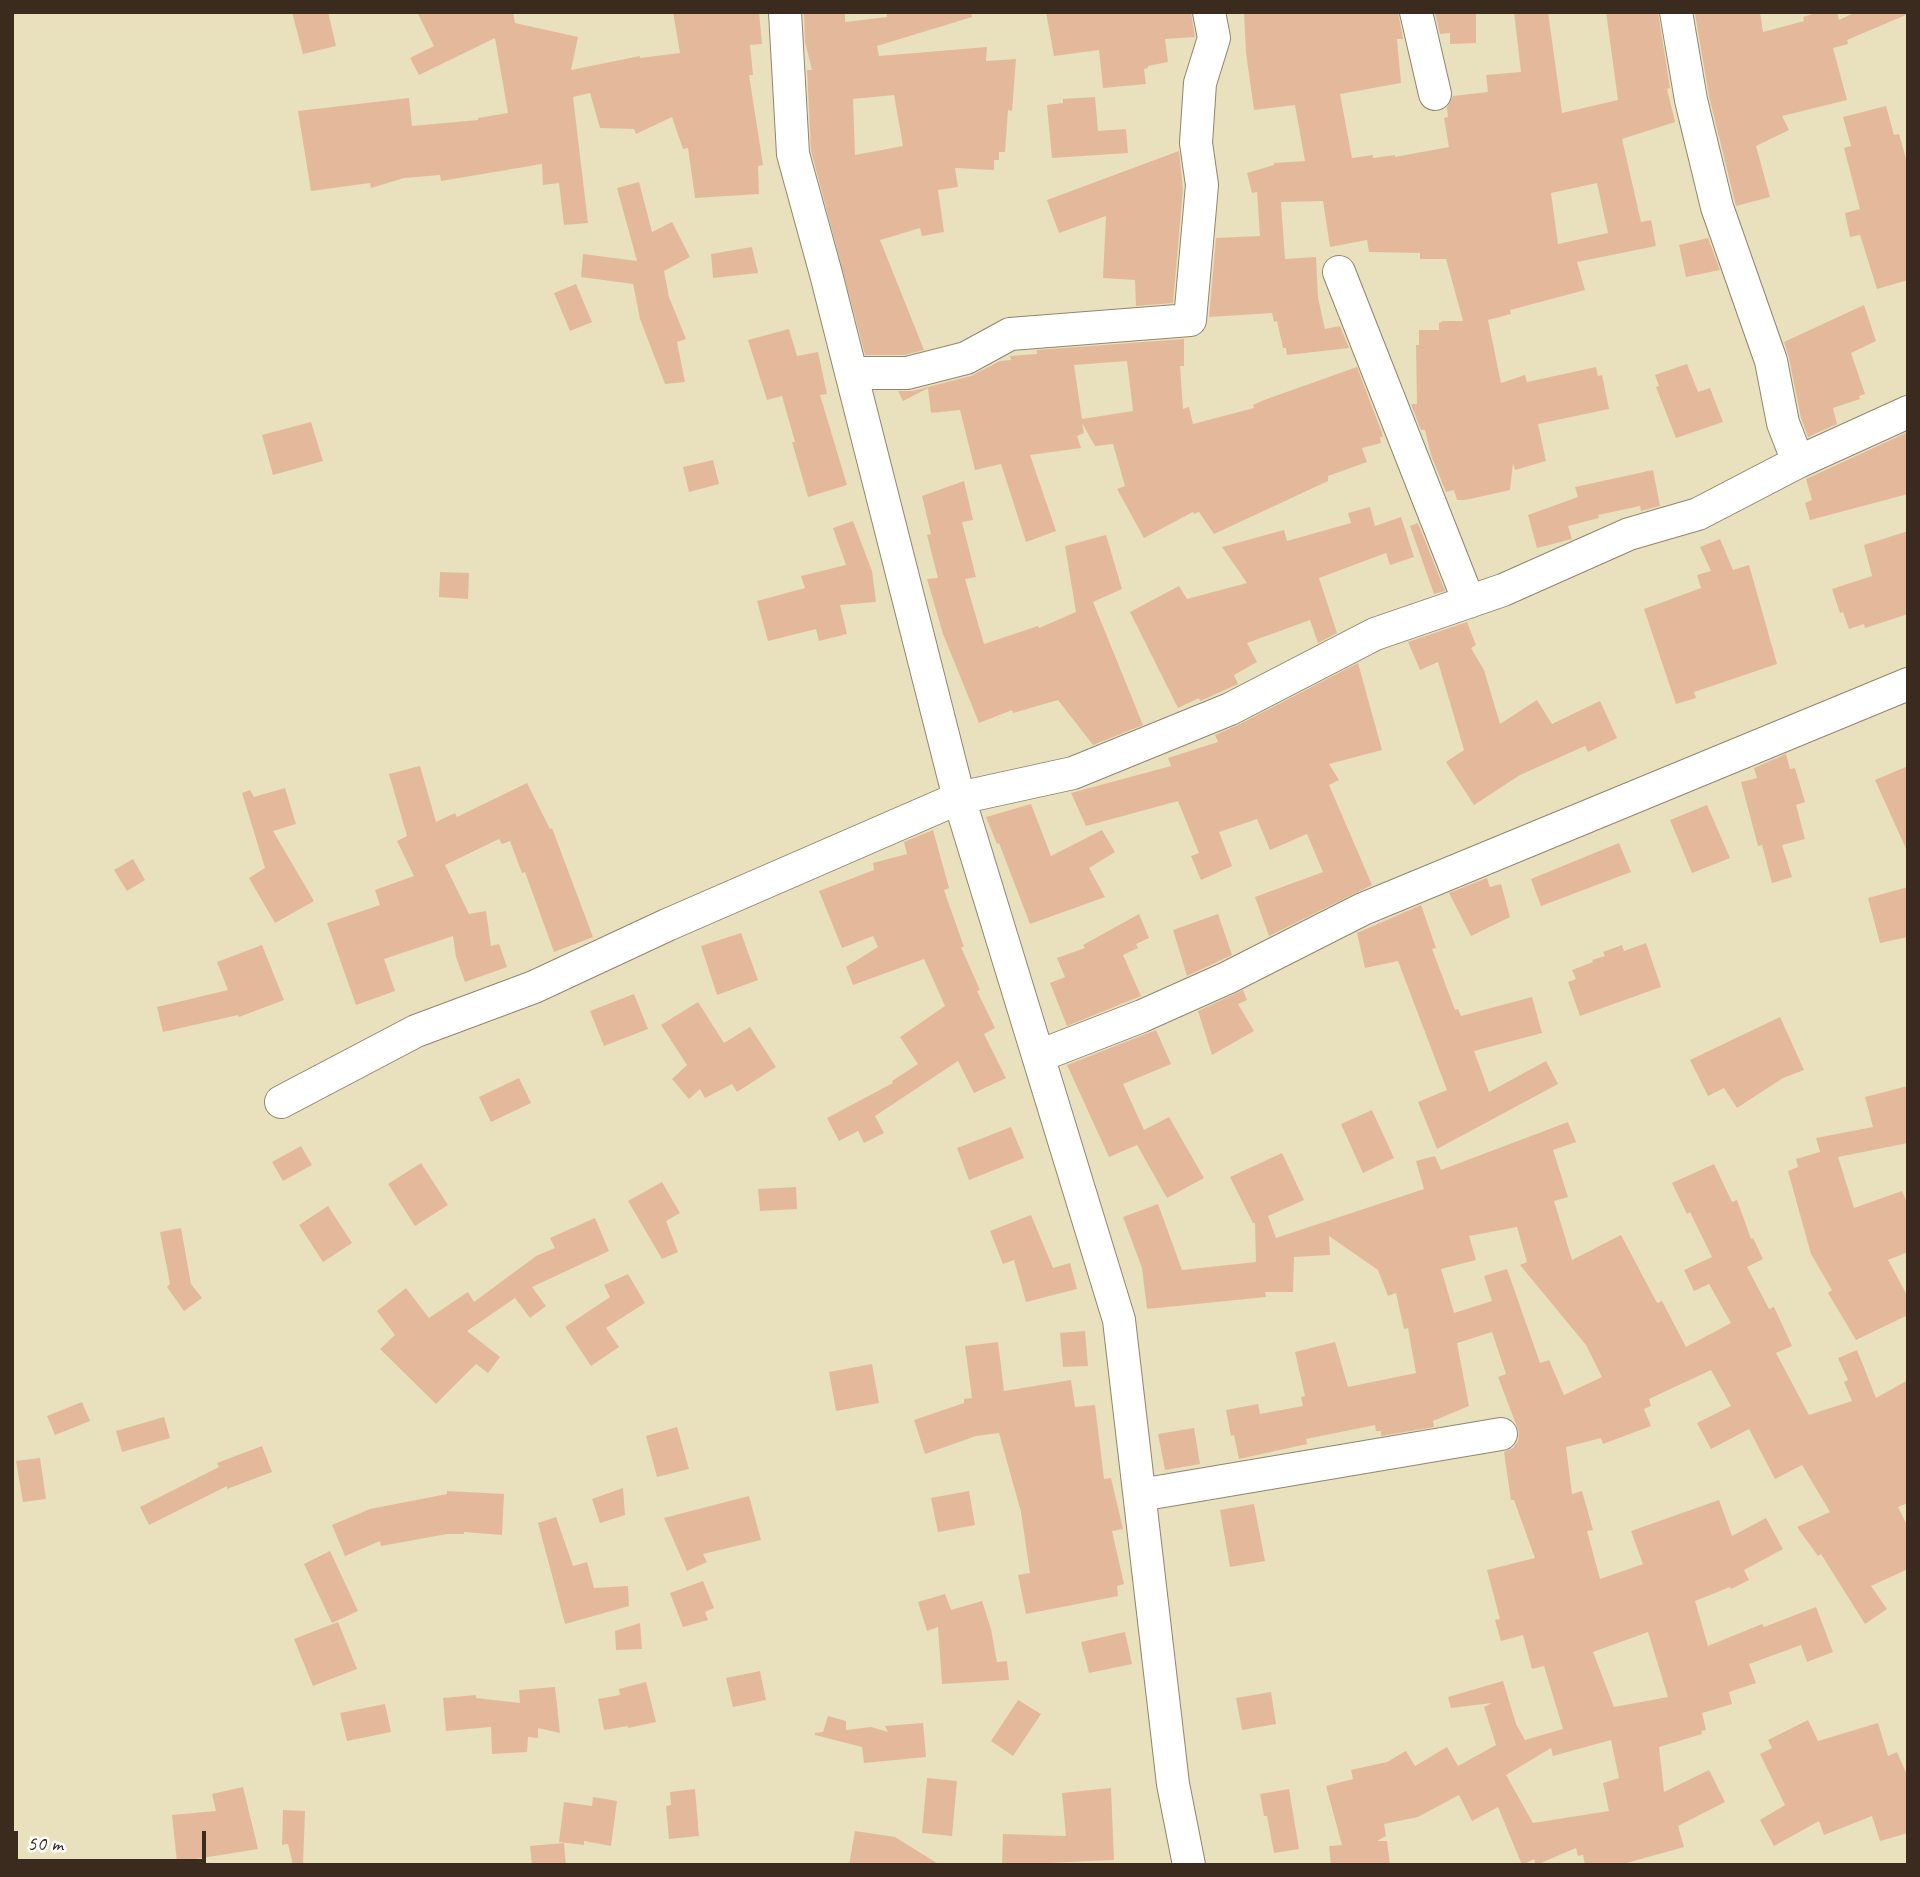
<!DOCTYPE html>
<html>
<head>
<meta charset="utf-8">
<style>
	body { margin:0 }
	#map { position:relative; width:1920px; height:1877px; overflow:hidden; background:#e9e0bd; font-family:Caveat,sans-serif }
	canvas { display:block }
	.frame { position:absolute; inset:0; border:14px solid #3b2a1e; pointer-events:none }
	.scale { position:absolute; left:14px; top:1831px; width:192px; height:32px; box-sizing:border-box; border:4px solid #3b2a1e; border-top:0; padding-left:9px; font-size:21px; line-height:24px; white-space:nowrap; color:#3b2a1e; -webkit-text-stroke:5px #fff; paint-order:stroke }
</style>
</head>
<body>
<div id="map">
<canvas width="1920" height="1877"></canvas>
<div class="frame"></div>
<div class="scale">50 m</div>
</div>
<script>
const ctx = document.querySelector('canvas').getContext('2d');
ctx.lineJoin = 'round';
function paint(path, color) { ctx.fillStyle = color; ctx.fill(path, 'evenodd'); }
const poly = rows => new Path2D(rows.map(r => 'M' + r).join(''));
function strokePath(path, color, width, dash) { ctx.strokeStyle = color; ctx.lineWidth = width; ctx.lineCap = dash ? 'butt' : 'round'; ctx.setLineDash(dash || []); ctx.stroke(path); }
const building = poly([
	[292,12,328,12,336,46,303,54],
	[417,12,513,12,515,23,578,37,571,70,640,56,640,58,680,53,673,12,759,12,762,44,750,45,753,75,749,75,763,165,758,166,759,194,695,198,688,148,683,149,672,117,636,134,634,129,600,128,590,93,573,97,588,223,564,225,559,183,543,185,542,164,441,181,440,175,404,178,371,188,370,183,311,191,298,111,409,98,412,126,478,120,478,118,508,113,495,38,419,75,410,58,434,46],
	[804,12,845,12,845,22,887,17,886,12,971,12,972,17,877,46,879,56,987,47,986,61,1016,59,1012,111,1008,110,1005,152,999,152,999,160,994,160,994,170,955,168,958,187,938,190,944,232,922,236,920,228,880,240,924,350,905,355,865,355,811,151,807,70,812,70,805,42],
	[894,95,903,146,855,155,853,99],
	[1046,12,1191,12,1195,37,1165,39,1168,62,1148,66,1148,68,1144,69,1146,84,1103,88,1099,50,1054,56],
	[1244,12,1398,12,1403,39,1397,39,1401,83,1340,94,1352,158,1373,155,1373,158,1395,155,1395,157,1449,147,1444,118,1448,117,1447,108,1453,96,1488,92,1486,75,1521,72,1514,12,1548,12,1562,113,1618,100,1606,12,1658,12,1670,88,1667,89,1675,122,1622,139,1641,222,1651,220,1656,246,1577,262,1585,290,1510,310,1511,314,1488,320,1501,383,1525,375,1527,382,1596,367,1598,376,1602,375,1609,409,1538,424,1546,461,1515,470,1513,463,1510,490,1465,500,1457,500,1454,490,1446,492,1431,455,1425,430,1421,430,1411,404,1417,404,1416,345,1419,345,1419,330,1439,330,1439,323,1443,321,1463,321,1446,259,1420,259,1420,253,1369,252,1367,240,1330,247,1323,201,1281,202,1285,259,1316,257,1318,298,1325,329,1340,326,1349,348,1287,355,1286,348,1283,348,1277,321,1274,322,1272,313,1209,317,1216,238,1260,236,1257,192,1252,193,1247,173,1274,165,1274,163,1305,161,1295,105,1254,110,1246,53],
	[1597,183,1608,233,1558,244,1551,193],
	[1435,12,1476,12,1476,43,1450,44,1450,33,1440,34],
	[1704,12,1760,12,1763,32,1804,21,1803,17,1819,12,1837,12,1839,20,1856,12,1908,12,1908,14,1847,40,1848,44,1833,48,1847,100,1782,116,1789,130,1756,146,1770,197,1736,206,1709,96,1695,14],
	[1095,97,1098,131,1126,129,1128,153,1052,158,1047,105,1063,103,1063,99],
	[1886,106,1894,135,1899,134,1908,166,1908,280,1877,289,1860,235,1850,237,1845,213,1860,209,1844,148,1851,146,1843,117],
	[1179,151,1183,189,1173,303,1136,306,1135,280,1103,278,1106,216,1059,233,1047,200],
	[639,182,652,232,672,222,690,257,664,271,669,297,686,339,677,342,685,382,665,384,640,319,633,284,581,277,583,254,637,261,617,188],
	[1708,238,1720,270,1686,277,1679,245],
	[752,247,758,273,713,278,711,254],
	[576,284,592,322,570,331,554,293],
	[1864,305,1876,341,1851,353,1865,394,1859,396,1860,399,1833,408,1837,424,1808,437,1801,418,1789,358,1784,342],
	[789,329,797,356,818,352,827,394,820,395,847,485,808,497,792,442,795,442,782,396,767,400,748,340],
	[1184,339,1184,366,1180,366,1183,409,1189,407,1193,424,1254,408,1253,405,1264,400,1357,367,1382,433,1383,437,1380,437,1381,443,1362,448,1367,462,1328,476,1328,481,1214,534,1199,512,1194,514,1193,512,1144,538,1117,489,1125,486,1113,444,1095,446,1082,423,1084,433,1077,436,1081,448,1030,455,1056,531,1026,542,1001,464,975,470,960,410,931,413,928,388,903,401,898,391,912,391,971,376,1000,361,1011,360,1010,356,1037,354,1037,350],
	[1127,361,1133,411,1082,419,1074,365],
	[1687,364,1698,392,1710,388,1723,422,1676,438,1656,387,1659,386,1655,375],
	[311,422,323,461,273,475,262,435],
	[1908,432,1908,494,1810,520,1805,503,1812,500,1806,479],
	[713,460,719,484,689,492,683,467],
	[1653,470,1660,506,1641,511,1640,506,1598,515,1599,518,1568,526,1572,539,1537,548,1528,515,1578,497,1575,487],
	[964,481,973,520,962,522,976,577,965,579,984,644,1038,626,1039,628,1076,612,1065,546,1106,535,1122,589,1093,602,1143,725,1093,745,1058,700,1013,713,1012,710,979,723,943,634,927,579,938,578,927,535,931,534,922,496],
	[1370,507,1375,526,1401,517,1414,557,1390,565,1386,553,1319,578,1337,633,1318,643,1310,620,1247,643,1257,662,1234,675,1238,684,1200,701,1199,698,1178,708,1130,612,1179,586,1187,599,1247,583,1222,547,1284,530,1287,541,1351,523,1348,513],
	[853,521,872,571,876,602,840,605,847,634,819,641,816,629,768,641,757,601,805,588,801,576,846,565,833,528],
	[1418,523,1445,591,1434,594,1410,526],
	[1908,531,1908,614,1865,628,1864,624,1849,629,1843,612,1840,613,1832,589,1872,576,1864,545],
	[1720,539,1733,570,1749,565,1777,664,1694,692,1696,698,1676,704,1644,609,1701,588,1697,575,1711,571,1700,547],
	[440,572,469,573,468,599,439,597],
	[1467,622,1476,645,1471,648,1484,670,1500,724,1537,700,1552,724,1600,701,1617,738,1588,752,1585,746,1520,775,1474,805,1446,762,1464,750,1438,662,1420,670,1408,642],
	[1358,663,1382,750,1329,764,1339,780,1329,785,1372,885,1269,936,1255,897,1323,872,1307,834,1270,850,1257,819,1219,832,1232,866,1201,880,1191,856,1199,853,1178,801,1086,826,1071,793,1171,766,1168,758,1218,742,1215,735,1238,725],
	[1786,754,1790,769,1795,768,1805,802,1796,805,1805,839,1782,845,1792,877,1772,883,1762,845,1758,846,1741,782,1757,778,1754,768],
	[420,766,436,822,455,813,457,817,527,783,550,829,552,828,593,937,554,952,525,872,522,873,510,841,502,844,499,839,445,865,469,914,486,911,491,946,499,944,507,967,465,982,456,957,453,936,384,959,395,991,356,1005,327,923,380,905,375,890,414,876,397,841,407,836,389,774],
	[1908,766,1908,853,1875,780],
	[285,788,296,824,273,831,314,901,275,923,249,878,265,868,242,793,250,790,254,797],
	[1031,804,1051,856,1102,830,1115,852,1089,868,1105,897,1030,924,999,843,997,844,986,817],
	[1707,805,1730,858,1692,873,1670,820],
	[933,830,949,888,944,890,964,947,961,947,980,990,977,991,995,1028,984,1034,1006,1078,974,1093,958,1061,875,1116,884,1133,864,1143,858,1131,839,1141,827,1118,893,1083,892,1081,918,1064,900,1037,945,1006,924,959,853,985,846,967,878,947,873,936,842,948,819,891,874,870,873,863,907,854,904,842],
	[1619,843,1631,872,1541,906,1531,879],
	[133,859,145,880,127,891,114,870],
	[1487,878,1490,887,1501,884,1510,917,1471,936,1449,893],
	[1908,887,1908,937,1880,943,1868,898],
	[1421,905,1436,948,1432,949,1455,1010,1458,1009,1461,1016,1532,997,1542,1033,1474,1051,1489,1092,1546,1061,1558,1084,1437,1149,1418,1102,1447,1090,1398,961,1365,968,1357,933],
	[1139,914,1149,938,1136,944,1138,948,1123,955,1141,996,1067,1026,1050,983,1065,977,1057,958,1085,948,1083,945],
	[1218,914,1232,955,1187,976,1173,930],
	[741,933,758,980,717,995,701,946],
	[1646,943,1661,987,1580,1016,1568,982,1576,979,1572,970,1593,962,1592,960,1605,956,1603,952,1622,945,1624,951],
	[262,945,284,1000,239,1017,238,1015,163,1032,157,1007,228,990,217,962],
	[1243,990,1247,1000,1238,1004,1254,1031,1212,1055,1198,1011],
	[634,994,648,1029,604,1046,590,1011],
	[698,1002,724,1043,750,1027,776,1067,737,1092,732,1084,705,1098,700,1089,689,1099,672,1079,687,1065,661,1025],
	[1780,1017,1804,1070,1783,1078,1737,1108,1724,1088,1708,1096,1690,1060],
	[1156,1030,1171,1064,1123,1084,1144,1130,1169,1117,1204,1178,1167,1198,1137,1145,1109,1157,1067,1065],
	[519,1078,531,1103,491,1122,479,1097],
	[1908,1086,1908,1143,1838,1157,1854,1208,1902,1191,1908,1205,1908,1252,1888,1260,1908,1297,1908,1315,1856,1340,1828,1293,1832,1290,1811,1254,1788,1171,1798,1167,1796,1159,1820,1152,1816,1138,1873,1127,1865,1097],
	[1372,1110,1394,1158,1363,1173,1341,1124],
	[1568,1122,1576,1142,1553,1150,1568,1197,1554,1201,1572,1260,1621,1235,1657,1303,1662,1301,1686,1347,1731,1323,1709,1284,1694,1291,1684,1270,1712,1257,1690,1212,1687,1214,1672,1183,1714,1164,1732,1202,1737,1200,1751,1239,1753,1238,1763,1259,1747,1267,1769,1309,1774,1307,1792,1346,1776,1353,1809,1415,1852,1401,1844,1382,1848,1380,1838,1358,1857,1350,1876,1398,1908,1380,1908,1503,1898,1507,1908,1527,1908,1569,1871,1586,1887,1609,1865,1624,1821,1554,1818,1556,1797,1527,1830,1512,1802,1465,1775,1479,1749,1429,1711,1449,1697,1423,1731,1406,1711,1370,1649,1399,1651,1406,1644,1409,1651,1426,1603,1444,1601,1438,1566,1447,1572,1494,1582,1491,1593,1530,1587,1531,1600,1579,1643,1564,1631,1531,1719,1500,1732,1536,1766,1518,1783,1549,1744,1570,1749,1580,1731,1589,1730,1587,1695,1601,1708,1646,1762,1624,1764,1627,1816,1607,1833,1652,1807,1662,1801,1645,1749,1664,1756,1683,1729,1692,1732,1704,1702,1713,1706,1730,1701,1731,1702,1734,1659,1747,1664,1792,1709,1770,1725,1802,1678,1826,1684,1847,1619,1865,1585,1865,1583,1855,1578,1856,1576,1848,1536,1865,1534,1859,1522,1865,1498,1807,1472,1821,1459,1795,1418,1817,1384,1824,1386,1836,1377,1841,1387,1841,1390,1865,1331,1865,1329,1846,1342,1845,1326,1786,1353,1779,1351,1770,1387,1762,1406,1751,1415,1766,1447,1747,1458,1766,1496,1745,1484,1707,1492,1703,1451,1708,1448,1697,1503,1681,1516,1724,1525,1740,1563,1729,1544,1666,1532,1669,1523,1635,1501,1641,1495,1620,1500,1619,1487,1570,1535,1558,1514,1500,1511,1500,1504,1452,1513,1448,1518,1441,1519,1432,1498,1377,1506,1374,1492,1332,1457,1343,1469,1406,1433,1421,1434,1427,1381,1436,1381,1431,1376,1431,1375,1425,1306,1439,1307,1444,1239,1459,1234,1435,1231,1436,1226,1410,1258,1404,1260,1414,1303,1406,1301,1397,1305,1396,1295,1352,1335,1342,1348,1387,1416,1373,1408,1328,1404,1329,1396,1293,1388,1296,1378,1270,1329,1236,1330,1255,1294,1257,1293,1292,1265,1292,1266,1297,1147,1309,1142,1268,1123,1217,1158,1204,1182,1270,1256,1262,1255,1223,1253,1223,1230,1177,1282,1153,1304,1200,1268,1216,1276,1238,1424,1189,1416,1161,1435,1156,1441,1170],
	[1517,1227,1527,1262,1520,1265,1586,1345,1602,1377,1564,1395,1549,1360,1540,1363,1507,1269,1484,1276,1492,1301,1454,1313,1441,1269,1476,1260,1469,1236],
	[1648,1632,1668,1697,1614,1707,1593,1652],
	[1611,1740,1619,1778,1603,1783,1609,1811,1533,1823,1506,1775,1551,1748,1553,1756],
	[1011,1127,1024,1158,969,1180,957,1148],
	[301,1146,312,1165,283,1181,272,1162],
	[421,1163,448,1205,415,1226,388,1184],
	[662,1182,680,1213,666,1221,678,1252,662,1259,628,1201],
	[796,1187,797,1209,760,1211,758,1189],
	[328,1206,352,1243,323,1262,299,1225],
	[1031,1215,1053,1268,1070,1263,1077,1289,1026,1302,1014,1260,1003,1264,990,1231],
	[595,1218,609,1251,532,1287,546,1306,530,1318,515,1298,467,1331,500,1357,488,1373,476,1364,436,1404,380,1349,395,1335,377,1311,406,1288,429,1318,468,1292,474,1302,536,1256,555,1248,550,1238],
	[181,1228,191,1284,202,1298,184,1311,167,1287,170,1284,160,1232],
	[628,1274,645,1303,606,1328,619,1347,591,1366,565,1327,610,1297,604,1285],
	[1085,1331,1088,1366,1063,1367,1060,1333],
	[998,1342,1004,1391,1071,1380,1075,1407,1095,1405,1104,1479,1111,1478,1123,1529,1112,1531,1124,1584,1117,1586,1118,1596,1026,1614,1018,1575,1030,1573,1021,1512,999,1433,976,1436,925,1454,914,1420,964,1403,964,1399,972,1398,965,1346],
	[872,1364,879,1403,836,1411,829,1372],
	[82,1402,90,1421,55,1435,47,1416],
	[164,1417,170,1438,122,1452,116,1431],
	[677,1427,689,1469,657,1477,646,1436],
	[1194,1428,1200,1464,1165,1470,1158,1434],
	[262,1446,272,1472,227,1489,227,1486,149,1525,140,1507,219,1467,217,1463],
	[40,1458,46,1499,23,1502,16,1461],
	[623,1488,625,1515,600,1523,592,1499],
	[447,1491,504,1494,502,1535,464,1532,464,1534,447,1534,381,1546,380,1541,345,1556,332,1525,370,1509,447,1494],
	[969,1491,975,1525,938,1532,931,1498],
	[749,1496,761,1540,703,1554,707,1562,687,1571,664,1518],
	[1254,1504,1265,1561,1230,1567,1220,1510],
	[556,1517,573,1566,587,1562,594,1588,628,1586,629,1606,565,1624,538,1523],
	[330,1551,358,1611,332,1623,304,1564],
	[703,1581,714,1608,705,1612,708,1620,683,1627,670,1593],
	[945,1594,951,1610,982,1601,991,1629,997,1662,1007,1661,1009,1680,942,1684,938,1627,927,1631,918,1602],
	[338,1622,357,1669,313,1686,294,1639],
	[640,1623,642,1649,616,1650,615,1631],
	[1125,1632,1132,1664,1089,1673,1081,1642],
	[760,1671,766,1700,733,1707,726,1678],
	[646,1682,656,1722,628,1728,628,1726,604,1730,598,1699,620,1695,619,1689],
	[555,1687,560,1733,538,1728,538,1738,528,1737,527,1752,492,1754,491,1727,446,1731,443,1698,476,1695,476,1698,520,1703,519,1690],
	[1271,1692,1276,1724,1242,1730,1236,1698],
	[1018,1700,1041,1714,1013,1756,991,1741],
	[385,1704,391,1732,347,1741,340,1713],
	[828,1716,846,1721,846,1730,871,1727,888,1732,885,1726,923,1723,926,1757,864,1763,862,1747,815,1735,815,1733,823,1732],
	[1808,1720,1818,1741,1878,1723,1888,1756,1897,1752,1908,1777,1908,1833,1880,1841,1872,1816,1824,1835,1819,1821,1774,1846,1760,1820,1785,1805,1760,1754,1772,1748,1768,1740],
	[927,1778,957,1781,952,1836,922,1833],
	[243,1787,258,1849,177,1862,172,1815,216,1811,212,1794],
	[1111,1788,1114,1860,1002,1865,1003,1834,1066,1836,1062,1793],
	[695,1789,699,1836,669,1839,666,1806,671,1805,670,1792],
	[1289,1789,1299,1849,1274,1853,1267,1816,1264,1816,1260,1794],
	[593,1797,617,1801,611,1846,584,1841,584,1845,559,1842,564,1802,592,1806],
	[283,1810,305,1811,303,1865,293,1865,288,1844,282,1845],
	[855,1831,895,1837,940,1865,849,1865],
	[564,1843,566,1865,532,1865,530,1846]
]);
const minor = poly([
	[785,12,793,154,826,274,959,798,1119,1320,1173,1784,1189,1865],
	[1416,12,1435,94],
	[1676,12,1691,100,1717,207,1771,361,1783,423,1798,462],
	[1339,272,1469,602],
	[851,373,907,373,966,358,1010,334,1190,320,1202,185,1196,143,1200,83,1214,38,1209,12],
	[1039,1056,1142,1016,1227,978,1363,909,1908,684],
	[281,1102,416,1031,534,987,667,925,959,798,1073,773,1230,709,1375,634,1503,590,1629,534,1698,514,1798,462,1908,412],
	[1140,1495,1501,1434]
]);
paint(building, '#e4b99b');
strokePath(minor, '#92856e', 34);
strokePath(minor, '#fff', 32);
</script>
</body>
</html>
